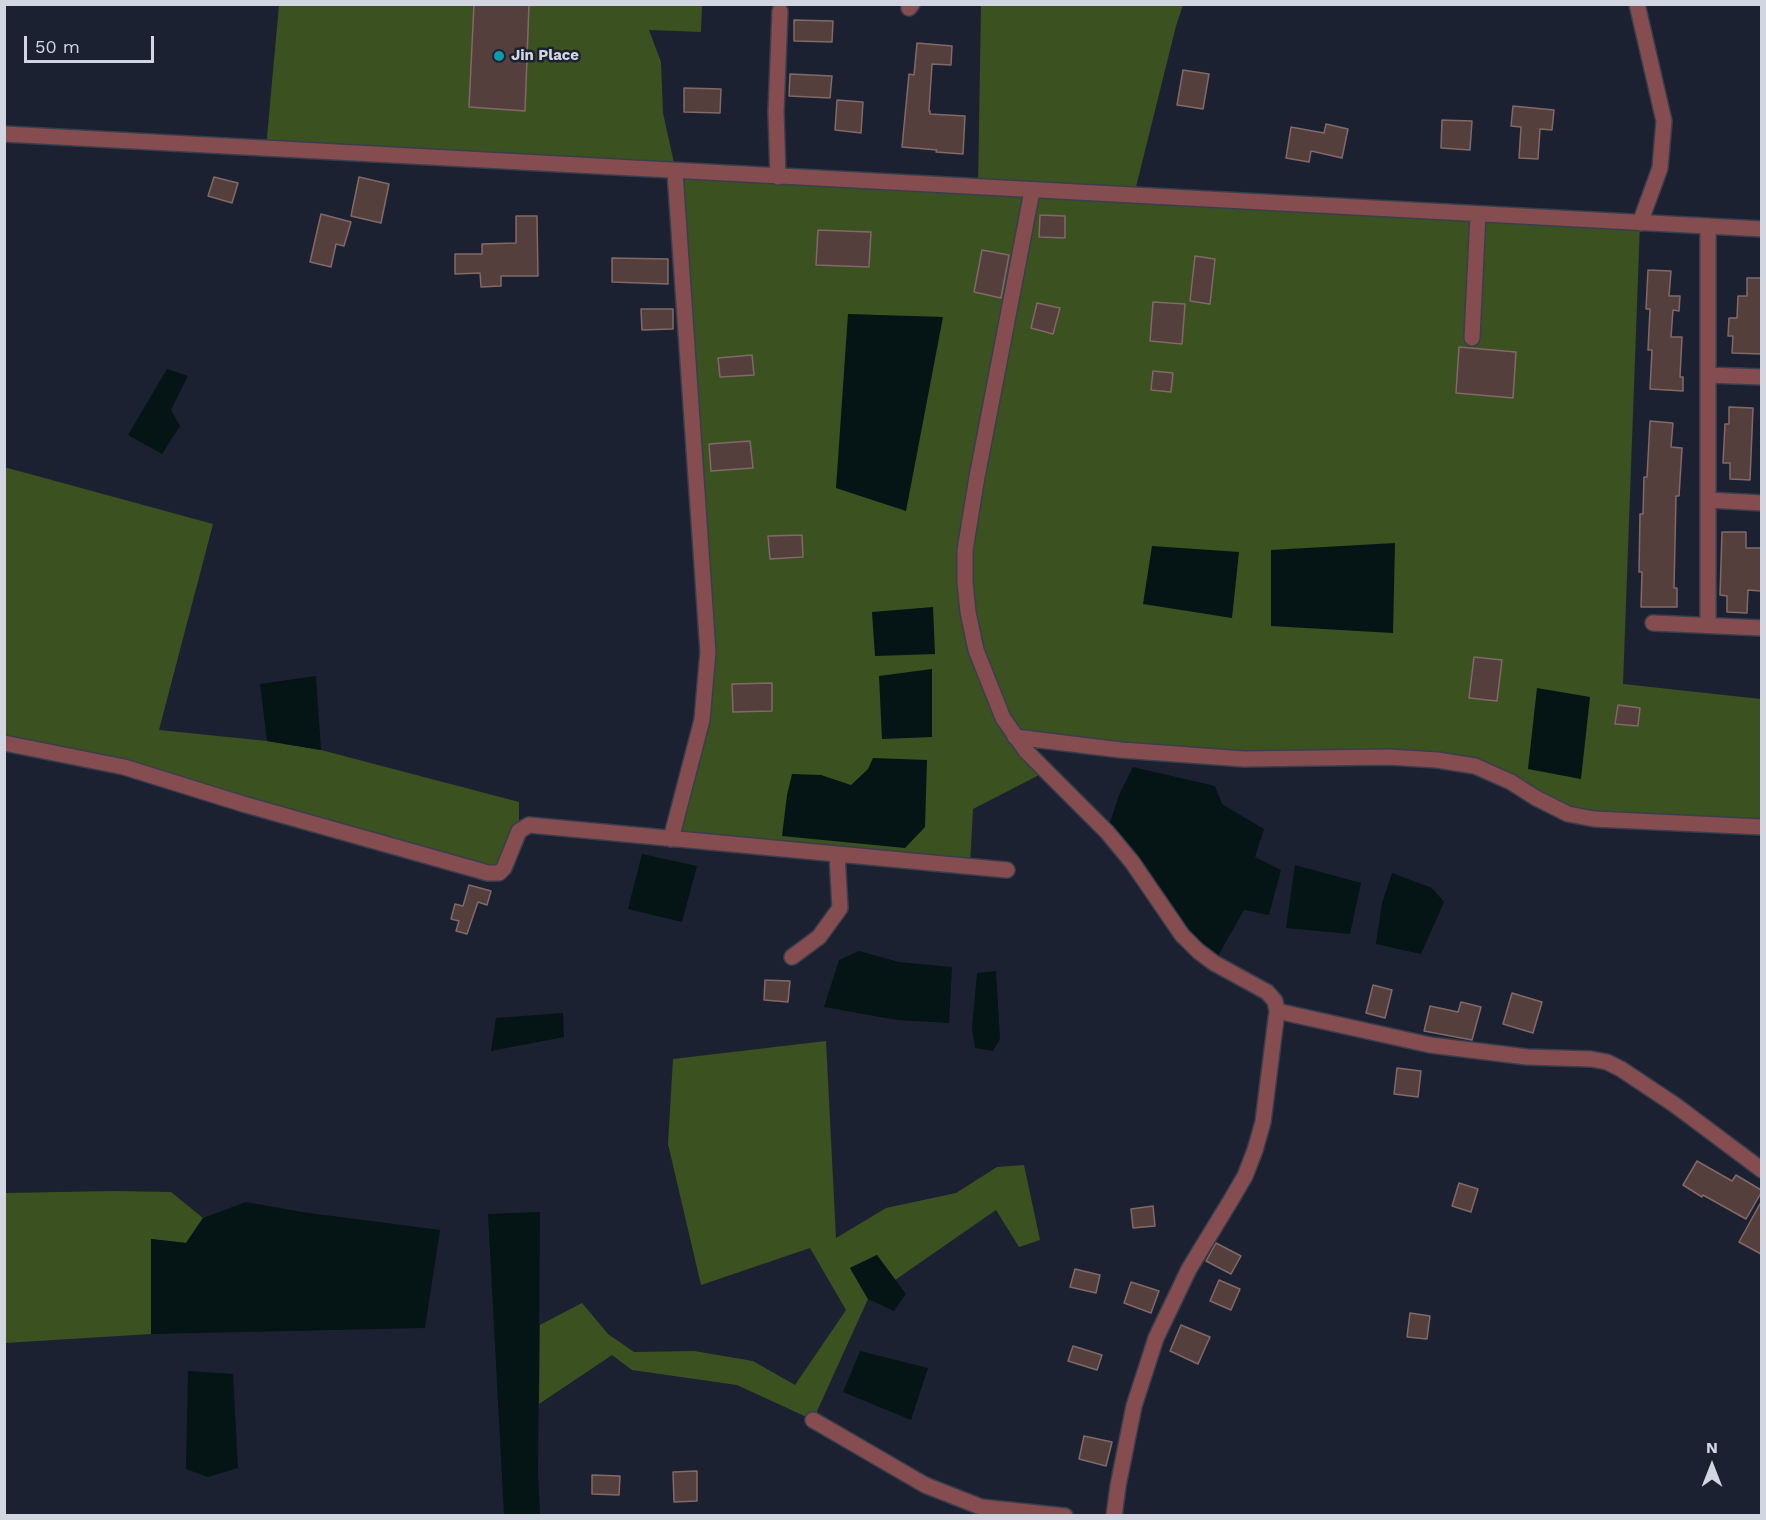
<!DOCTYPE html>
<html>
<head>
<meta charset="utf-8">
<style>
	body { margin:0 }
	#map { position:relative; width:1766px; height:1520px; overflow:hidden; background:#1c2131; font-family:"Work Sans",sans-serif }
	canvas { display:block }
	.frame { position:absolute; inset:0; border:6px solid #d2d6e1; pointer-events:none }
	.north { position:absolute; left:1682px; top:1436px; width:60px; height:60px; -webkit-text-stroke:4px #1c2131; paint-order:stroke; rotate:0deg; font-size:16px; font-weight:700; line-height:24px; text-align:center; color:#d2d6e1 }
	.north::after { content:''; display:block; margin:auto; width:21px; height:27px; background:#d2d6e1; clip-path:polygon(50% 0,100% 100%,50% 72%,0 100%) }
	.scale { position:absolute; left:24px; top:36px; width:130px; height:27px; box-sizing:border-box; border:3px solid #d2d6e1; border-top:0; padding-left:8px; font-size:18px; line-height:21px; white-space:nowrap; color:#d2d6e1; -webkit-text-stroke:4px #1c2131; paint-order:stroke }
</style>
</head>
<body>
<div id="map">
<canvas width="1766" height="1520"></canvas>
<div class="frame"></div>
<div class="north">N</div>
<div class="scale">50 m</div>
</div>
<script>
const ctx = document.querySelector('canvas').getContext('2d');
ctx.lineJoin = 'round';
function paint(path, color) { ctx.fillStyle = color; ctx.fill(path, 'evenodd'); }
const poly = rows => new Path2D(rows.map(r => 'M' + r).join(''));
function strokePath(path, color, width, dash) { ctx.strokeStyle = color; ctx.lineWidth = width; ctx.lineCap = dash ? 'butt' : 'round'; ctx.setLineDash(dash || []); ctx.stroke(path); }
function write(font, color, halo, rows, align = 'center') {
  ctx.font = font + ' "Work Sans",sans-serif'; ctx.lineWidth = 5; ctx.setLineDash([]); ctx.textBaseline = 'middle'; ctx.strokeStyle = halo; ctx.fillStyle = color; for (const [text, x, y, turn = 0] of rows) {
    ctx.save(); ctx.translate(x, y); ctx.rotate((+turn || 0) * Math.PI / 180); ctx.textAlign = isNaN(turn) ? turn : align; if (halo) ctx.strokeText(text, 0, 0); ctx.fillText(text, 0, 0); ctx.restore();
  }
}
const green = poly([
	[279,5,702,5,701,32,649,30,661,62,663,113,676,172,978,188,981,5,1183,5,1176,26,1134,195,1640,223,1623,684,1761,699,1761,827,1594,819,1475,766,1244,759,1016,738,1047,771,973,809,970,866,671,839,706,686,675,172,266,148],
	[4,467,213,524,159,730,267,741,321,750,519,802,519,831,499,873,5,743],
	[826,1041,836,1238,886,1208,956,1193,997,1167,1024,1165,1040,1240,1019,1247,996,1210,895,1280,877,1255,850,1268,868,1299,813,1420,737,1385,632,1370,612,1355,539,1404,540,1325,582,1303,608,1334,634,1352,694,1351,753,1361,795,1385,846,1310,810,1248,701,1285,668,1144,673,1059],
	[115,1191,171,1192,203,1218,186,1243,151,1239,151,1334,5,1343,5,1193]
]);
const water = poly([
	[848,314,943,317,906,511,836,488],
	[167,369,188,376,171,410,180,426,162,454,128,435],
	[1395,543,1393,633,1271,626,1271,550],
	[1152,546,1239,552,1232,618,1143,604],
	[933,607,935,654,875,656,872,612],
	[932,669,932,737,882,739,879,676],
	[316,676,321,750,267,741,260,684],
	[1537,688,1590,697,1581,779,1528,769],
	[873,758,927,760,925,827,905,848,782,836,787,795,792,774,821,775,851,785,868,769],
	[1133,767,1215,786,1222,804,1264,829,1255,857,1281,870,1269,915,1244,910,1214,963,1107,832,1119,795],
	[642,854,697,866,682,922,628,909],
	[1295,865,1361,883,1350,934,1286,928],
	[1392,873,1432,888,1444,902,1421,954,1376,944,1382,903],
	[859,951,899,962,952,967,949,1023,897,1020,824,1007,839,960],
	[996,971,1000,1039,993,1051,975,1048,972,1028,977,973],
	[563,1013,564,1037,491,1051,496,1018],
	[246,1202,302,1212,440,1230,425,1328,151,1334,151,1239,186,1243,203,1218],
	[540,1212,538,1473,540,1515,504,1515,488,1214],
	[877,1255,906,1294,894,1311,868,1299,850,1268],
	[860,1351,928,1368,911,1420,843,1392],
	[188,1371,233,1374,238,1468,208,1477,186,1469]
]);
const building = poly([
	[474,4,529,4,525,111,469,107,474,4],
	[794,20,833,21,832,42,794,41,794,20],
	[917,43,952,46,951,65,932,64,929,111,930,111,930,114,965,116,963,154,936,152,937,150,902,147,909,74,914,75,917,43],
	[1183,70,1209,74,1203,109,1177,105,1183,70],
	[790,74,832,76,830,98,789,96,790,74],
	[684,88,721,89,720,113,684,112,684,88],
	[837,100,863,102,861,133,835,130,837,100],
	[1513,106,1554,110,1552,130,1540,129,1538,159,1519,158,1521,127,1511,126,1513,106],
	[1442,120,1472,121,1470,150,1441,148,1442,120],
	[1326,124,1348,129,1342,158,1311,151,1309,162,1286,158,1291,127,1324,133,1326,124],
	[214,177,238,183,232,203,208,196,214,177],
	[359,177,389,184,381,223,351,216,359,177],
	[321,214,351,222,344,246,336,244,331,267,310,262,321,214],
	[1040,215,1065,216,1065,238,1039,237,1040,215],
	[516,216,537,216,538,276,501,276,501,286,481,287,480,273,455,274,455,254,482,254,482,244,516,243,516,216],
	[818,230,871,232,869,267,816,265,818,230],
	[982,250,1009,255,1001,298,974,292,982,250],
	[1195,256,1215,259,1210,304,1190,301,1195,256],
	[612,258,668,259,668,284,612,282,612,258],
	[1648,270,1671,271,1669,296,1680,296,1679,311,1673,310,1671,337,1682,337,1680,377,1683,377,1683,391,1650,389,1652,350,1648,350,1650,309,1646,309,1648,270],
	[1747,278,1761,278,1761,354,1732,353,1733,336,1728,336,1729,318,1737,318,1738,296,1747,296,1747,278],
	[1153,302,1185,304,1182,344,1150,341,1153,302],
	[1037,303,1060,308,1053,334,1031,328,1037,303],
	[641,309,673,309,673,329,642,330,641,309],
	[1459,347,1516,352,1513,398,1456,393,1459,347],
	[752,355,754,375,720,377,718,358,752,355],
	[1153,371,1173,373,1171,392,1151,390,1153,371],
	[1729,407,1753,408,1750,480,1730,479,1730,463,1723,463,1725,424,1729,424,1729,407],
	[1650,421,1673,423,1671,447,1682,448,1679,496,1676,496,1674,588,1677,588,1677,607,1641,607,1642,572,1639,572,1640,514,1643,514,1644,477,1647,477,1650,421],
	[750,441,753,468,711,471,709,444,750,441],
	[1722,532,1746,532,1746,548,1761,548,1761,591,1748,590,1747,613,1727,612,1727,596,1720,595,1722,532],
	[802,535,803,557,770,559,768,536,802,535],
	[1474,657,1502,660,1497,701,1469,698,1474,657],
	[772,683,772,711,733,712,732,684,772,683],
	[1618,705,1640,708,1638,726,1615,724,1618,705],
	[469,885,491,891,487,905,478,902,467,934,456,931,459,921,451,919,455,904,463,906,469,885],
	[765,980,790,981,788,1002,764,1000,765,980],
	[1373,985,1392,990,1385,1018,1366,1013,1373,985],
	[1512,993,1542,1002,1533,1033,1503,1024,1512,993],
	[1461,1002,1481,1007,1472,1040,1424,1031,1430,1006,1458,1012,1461,1002],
	[1397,1068,1421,1071,1418,1097,1394,1094,1397,1068],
	[1697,1161,1732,1181,1736,1175,1761,1190,1761,1193,1746,1219,1703,1195,1702,1197,1683,1185,1697,1161],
	[1459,1183,1478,1189,1471,1212,1452,1206,1459,1183],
	[1761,1202,1761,1254,1739,1242,1761,1202],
	[1153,1206,1155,1226,1133,1228,1131,1209,1153,1206],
	[1216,1243,1241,1256,1231,1274,1206,1261,1216,1243],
	[1075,1269,1100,1275,1096,1293,1070,1287,1075,1269],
	[1219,1280,1240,1289,1231,1310,1210,1301,1219,1280],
	[1131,1282,1159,1291,1151,1313,1124,1303,1131,1282],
	[1410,1313,1430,1316,1427,1339,1407,1337,1410,1313],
	[1181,1325,1210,1337,1198,1364,1170,1351,1181,1325],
	[1073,1346,1102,1355,1097,1370,1068,1361,1073,1346],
	[1084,1436,1112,1442,1106,1466,1079,1459,1084,1436],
	[697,1471,697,1501,674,1502,673,1472,697,1471],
	[592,1475,620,1476,619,1495,592,1494,592,1475]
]);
const minor = poly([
	[1637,4,1664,121,1660,168,1640,223],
	[909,8,912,4],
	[4,134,1762,229],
	[778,177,776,112,780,11],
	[1032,191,977,477,965,550,965,582,968,612,976,650,1003,718,1026,751,1107,832,1132,862,1182,935,1198,951,1214,963,1267,992,1275,1001,1277,1011,1263,1122,1255,1150,1245,1176,1231,1200,1189,1269,1156,1338,1134,1406,1118,1486,1114,1516],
	[1472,338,1478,214],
	[1708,375,1762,377],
	[1708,500,1762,503],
	[1653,623,1762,628],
	[1708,625,1708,226],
	[1015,737,1121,750,1244,759,1388,757,1437,760,1475,766,1511,782,1536,798,1568,814,1594,819,1762,827],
	[4,743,124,767,243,804,488,873,499,873,504,868,519,831,529,825,1007,870],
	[671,839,702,720,708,652,675,172],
	[792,957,819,937,840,908,837,854],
	[1277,1011,1430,1045,1527,1057,1591,1059,1607,1062,1621,1069,1675,1105,1762,1170],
	[813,1420,925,1485,981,1507,1065,1516]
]);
const markers = [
	[499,56,6,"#0f9aa8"]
];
const poiNames = [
	["Jin Place",511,56]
];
paint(green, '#3b5120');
paint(water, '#051414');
paint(building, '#553f3d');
strokePath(building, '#816967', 1.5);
strokePath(minor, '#393e4d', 18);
strokePath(minor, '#854d50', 15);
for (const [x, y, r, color] of markers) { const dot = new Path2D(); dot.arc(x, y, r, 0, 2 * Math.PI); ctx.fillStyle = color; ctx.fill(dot); strokePath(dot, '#1c2131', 2); }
write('bold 15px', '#d2d6e1', '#1c2131', poiNames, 'left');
</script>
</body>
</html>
